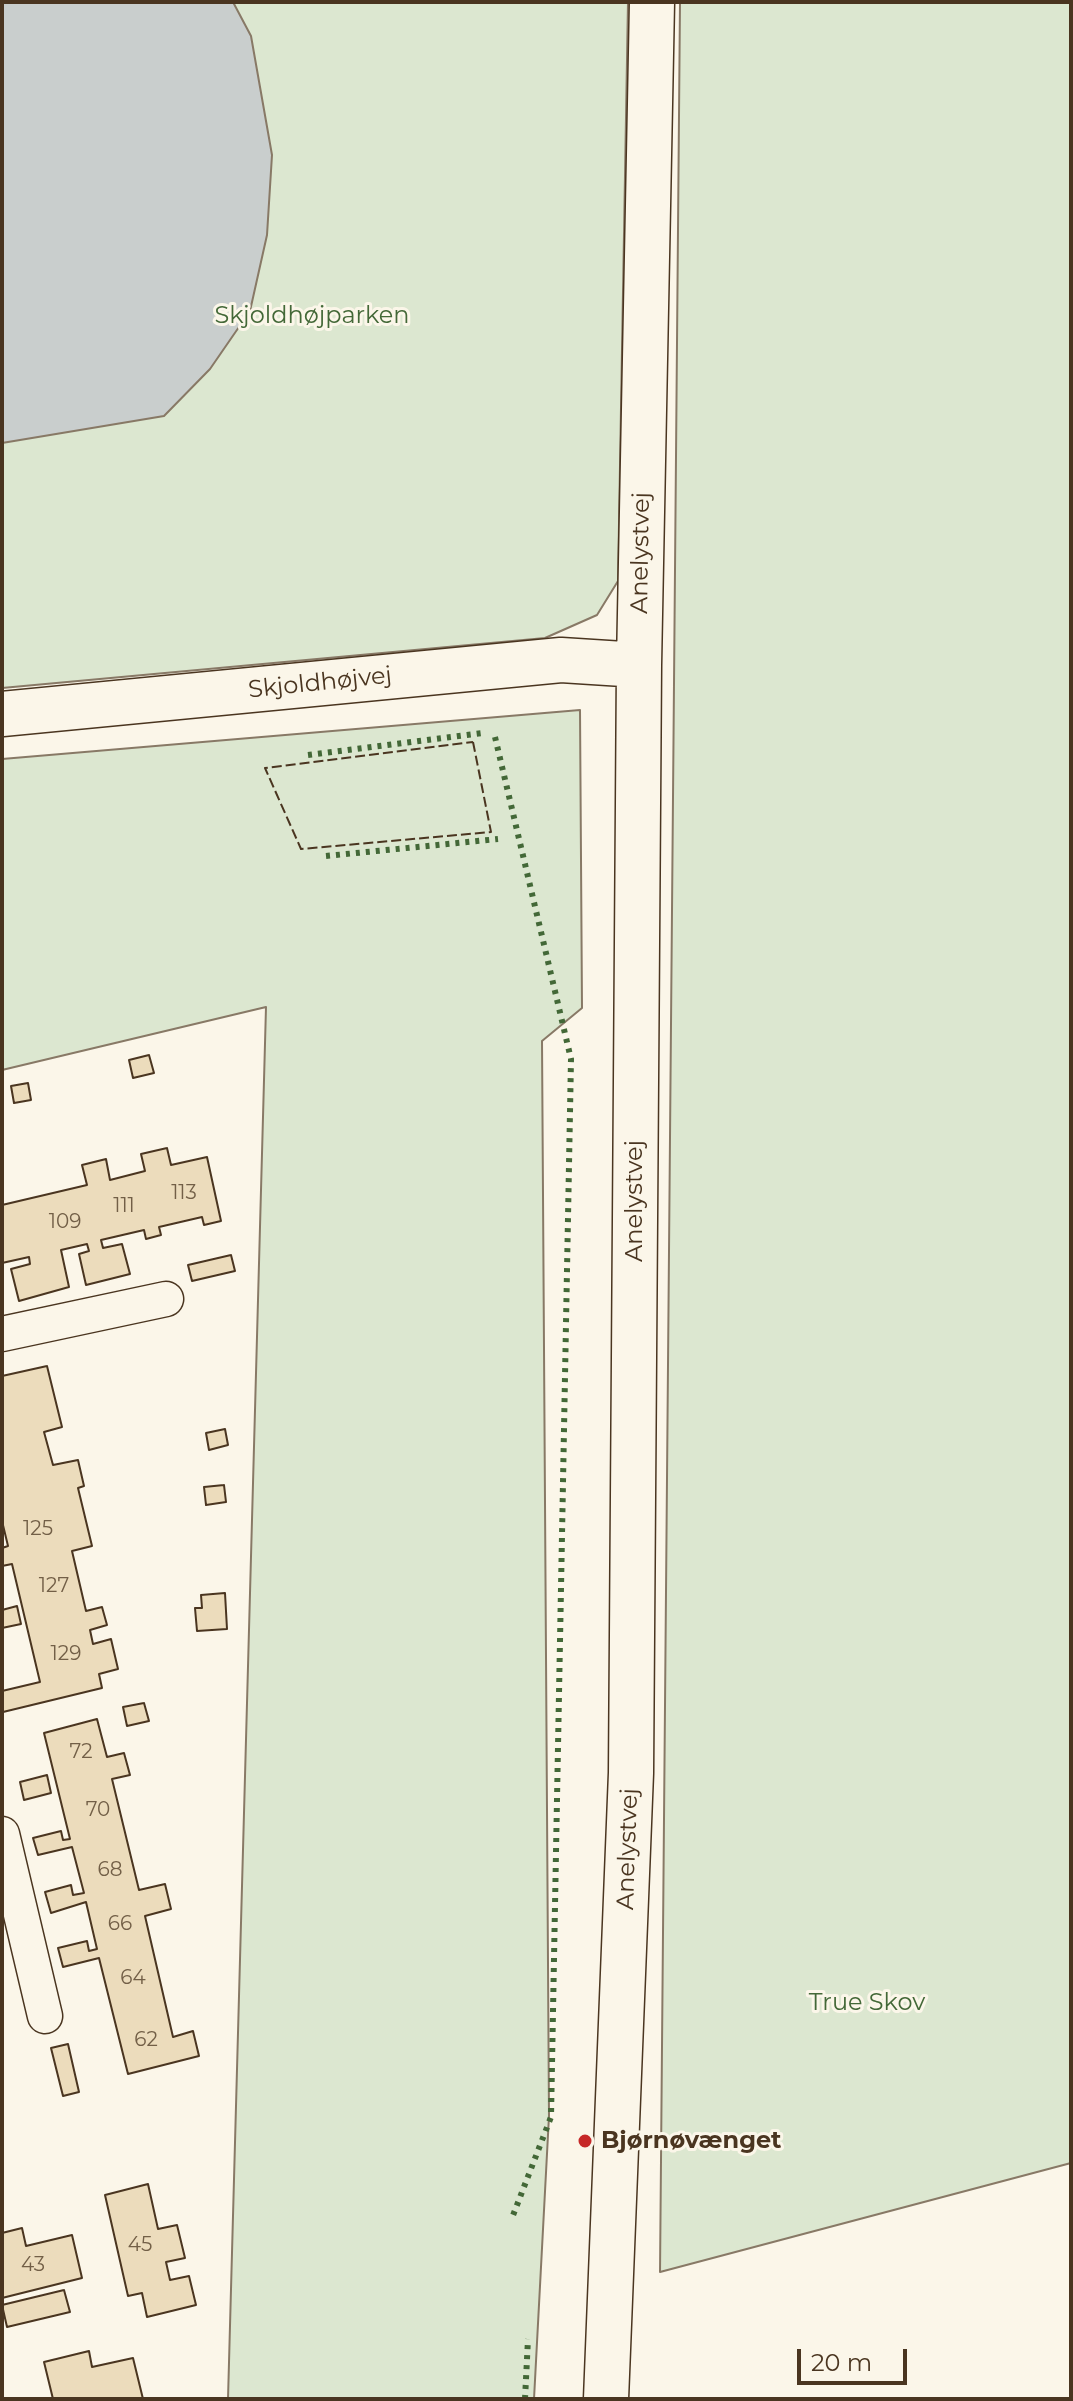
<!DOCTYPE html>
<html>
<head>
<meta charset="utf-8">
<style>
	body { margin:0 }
	#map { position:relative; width:1073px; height:2401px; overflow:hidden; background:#fbf6e9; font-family:Montserrat,sans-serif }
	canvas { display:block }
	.frame { position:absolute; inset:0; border:4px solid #4a3520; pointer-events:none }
	.scale { position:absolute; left:797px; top:2349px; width:110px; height:36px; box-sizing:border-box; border:4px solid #4a3520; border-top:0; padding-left:10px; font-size:24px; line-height:28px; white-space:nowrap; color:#4a3520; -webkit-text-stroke:6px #fbf6e9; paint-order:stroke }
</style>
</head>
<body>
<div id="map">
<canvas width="1073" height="2401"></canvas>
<div class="frame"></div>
<div class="scale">20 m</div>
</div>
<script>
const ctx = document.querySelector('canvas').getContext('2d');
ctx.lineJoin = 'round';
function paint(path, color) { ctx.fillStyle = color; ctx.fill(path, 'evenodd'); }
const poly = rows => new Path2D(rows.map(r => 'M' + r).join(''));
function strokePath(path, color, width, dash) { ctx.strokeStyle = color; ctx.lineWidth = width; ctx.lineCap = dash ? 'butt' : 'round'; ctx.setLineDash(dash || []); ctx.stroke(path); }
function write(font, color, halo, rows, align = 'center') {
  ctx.font = font + ' Montserrat,sans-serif'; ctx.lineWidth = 6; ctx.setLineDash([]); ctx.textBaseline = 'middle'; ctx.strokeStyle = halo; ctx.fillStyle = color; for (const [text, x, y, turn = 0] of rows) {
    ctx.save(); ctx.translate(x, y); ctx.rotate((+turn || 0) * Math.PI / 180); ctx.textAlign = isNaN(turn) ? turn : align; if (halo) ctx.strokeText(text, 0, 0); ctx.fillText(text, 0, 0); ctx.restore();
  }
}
const green = poly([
	[2,2,628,2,618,581,597,615,545,638,2,688,2,2],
	[680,2,1071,2,1071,2163,660,2272,680,2],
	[580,710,582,1008,542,1041,549,2116,534,2399,228,2399,266,1007,2,1070,2,759,580,710]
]);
const water = poly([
	[2,2,233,2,251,36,272,155,267,235,250,311,210,369,164,416,2,443,2,2]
]);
const building = poly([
	[149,1055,154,1073,133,1078,129,1060,149,1055],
	[28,1083,31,1100,14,1103,11,1086,28,1083],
	[167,1148,171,1165,207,1157,221,1221,204,1225,202,1217,159,1227,161,1235,146,1239,144,1230,101,1240,103,1248,122,1244,130,1274,86,1285,79,1254,89,1251,87,1244,61,1250,69,1287,19,1301,11,1269,30,1264,29,1257,2,1263,2,1205,87,1185,82,1165,106,1159,110,1180,145,1171,141,1154,167,1148],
	[231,1255,235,1271,192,1281,188,1265,231,1255],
	[47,1366,62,1427,44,1432,53,1465,78,1460,84,1486,78,1488,92,1546,72,1551,86,1611,102,1607,107,1625,90,1630,93,1644,111,1639,118,1669,99,1674,102,1688,3,1712,2,1691,40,1682,12,1564,2,1566,2,1548,8,1546,2,1521,2,1376,47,1366],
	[225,1429,228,1445,209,1450,206,1433,225,1429],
	[224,1485,226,1502,206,1505,204,1487,224,1485],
	[225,1593,227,1629,197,1631,195,1608,202,1608,201,1595,225,1593],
	[17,1606,21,1624,2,1628,2,1610,17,1606],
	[144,1703,149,1721,127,1726,123,1707,144,1703],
	[97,1719,107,1757,124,1753,130,1775,112,1779,139,1890,165,1884,171,1909,145,1916,173,2037,193,2031,199,2056,128,2074,99,1958,63,1967,58,1948,87,1941,89,1951,97,1949,86,1902,51,1913,45,1892,71,1885,73,1895,84,1893,72,1847,38,1855,33,1838,61,1831,63,1840,70,1839,44,1733,97,1719],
	[47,1775,51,1793,24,1800,20,1782,47,1775],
	[68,2044,79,2092,63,2096,51,2048,68,2044],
	[148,2184,158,2229,177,2225,185,2258,166,2262,170,2280,189,2276,196,2305,147,2317,142,2293,128,2296,105,2195,148,2184],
	[22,2228,26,2246,72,2235,82,2278,2,2298,2,2233,22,2228],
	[64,2290,70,2312,7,2327,2,2305,64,2290],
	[89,2351,92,2367,133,2358,143,2399,53,2399,44,2362,89,2351]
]);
const street = poly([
	[2,1334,166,1299],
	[2,1834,45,2016]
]);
const secondary = poly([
	[2,714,561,660,639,665],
	[606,2399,631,1773,639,665,652,2]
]);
const hedge = poly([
	[495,737,571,1059,551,2117,512,2218],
	[308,755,482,733],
	[326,856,498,839],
	[525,2399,528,2339]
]);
const fence = poly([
	[473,742,491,832,301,849,265,768,473,742]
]);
const markers = [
	[585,2141,8,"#c62828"]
];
const numberNames = [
	["113",184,1193],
	["111",124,1206],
	["109",65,1222],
	["125",38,1529],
	["127",54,1586],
	["129",66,1654],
	["72",81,1752],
	["70",98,1810],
	["68",110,1870],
	["66",120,1924],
	["64",133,1978],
	["62",146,2040],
	["45",140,2245],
	["43",33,2265]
];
const parkNames = [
	["Skjoldhøjparken",312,316],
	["True Skov",867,2003]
];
const streetNames = [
	["Anelystvej",641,553,-89],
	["Skjoldhøjvej",320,683,-6],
	["Anelystvej",635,1201,-90],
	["Anelystvej",628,1849,-88]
];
const poiNames = [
	["Bjørnøvænget",601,2141]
];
paint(green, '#dce7d0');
strokePath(green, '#887966', 2);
paint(water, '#c9cecd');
strokePath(water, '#887966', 2);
paint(building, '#ecdcbc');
strokePath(building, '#4a3520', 2);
strokePath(street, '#4a3520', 37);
strokePath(secondary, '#4a3520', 47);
strokePath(street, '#fbf6e9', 34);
strokePath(secondary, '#fbf6e9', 44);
strokePath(hedge, '#436837', 6, [4, 6]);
strokePath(fence, '#4a3520', 2, [10, 4]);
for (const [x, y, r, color] of markers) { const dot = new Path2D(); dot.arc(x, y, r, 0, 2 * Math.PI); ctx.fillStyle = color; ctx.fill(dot); strokePath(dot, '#fbf6e9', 3); }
write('20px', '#725f47', null, numberNames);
write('24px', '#436837', '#fbf6e9', parkNames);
write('24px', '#4a3520', '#fbf6e9', streetNames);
write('bold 24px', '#4a3520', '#fbf6e9', poiNames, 'left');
</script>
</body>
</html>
